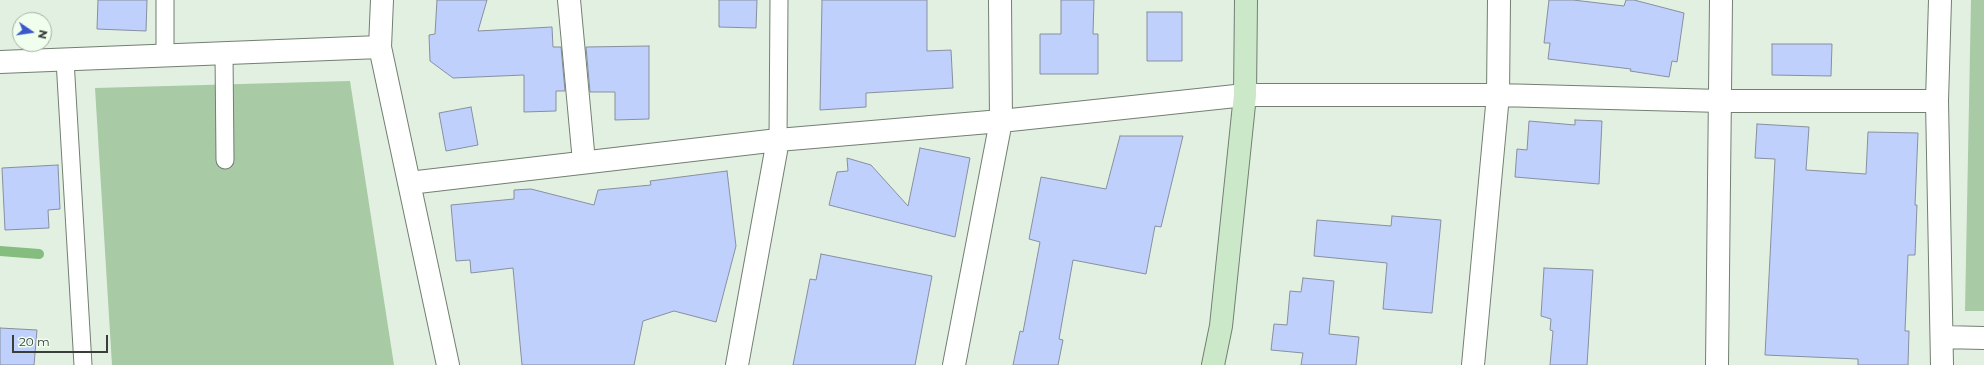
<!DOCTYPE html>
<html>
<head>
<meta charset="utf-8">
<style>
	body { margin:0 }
	#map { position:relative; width:1984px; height:365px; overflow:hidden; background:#e2f0e1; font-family:Montserrat,sans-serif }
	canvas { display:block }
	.north { position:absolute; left:12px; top:12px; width:40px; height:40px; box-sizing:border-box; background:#f0feee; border:1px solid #a7b1a5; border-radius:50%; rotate:103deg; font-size:11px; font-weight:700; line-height:16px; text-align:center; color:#393e38 }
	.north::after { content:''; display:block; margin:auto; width:14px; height:18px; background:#3959cb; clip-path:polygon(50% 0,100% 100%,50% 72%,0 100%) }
	.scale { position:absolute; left:12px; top:335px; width:96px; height:18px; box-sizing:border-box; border:2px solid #393e38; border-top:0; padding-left:5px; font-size:12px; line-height:14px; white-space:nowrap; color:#393e38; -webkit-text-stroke:3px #f0feee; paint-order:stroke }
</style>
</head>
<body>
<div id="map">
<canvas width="1984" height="365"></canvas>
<div class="north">N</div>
<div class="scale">20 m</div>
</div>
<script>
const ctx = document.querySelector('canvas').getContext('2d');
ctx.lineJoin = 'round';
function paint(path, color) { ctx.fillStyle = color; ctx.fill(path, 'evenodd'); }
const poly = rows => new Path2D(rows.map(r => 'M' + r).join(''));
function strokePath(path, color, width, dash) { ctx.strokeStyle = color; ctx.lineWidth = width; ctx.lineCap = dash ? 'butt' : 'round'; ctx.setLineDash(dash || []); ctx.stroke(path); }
const green = poly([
	[1971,0,1984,0,1984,311,1965,311],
	[350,81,394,365,112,365,95,88]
]);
const stream = poly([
	[0,251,39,254]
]);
const building = poly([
	[98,0,147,0,146,31,97,29,98,0],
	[437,0,487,0,478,31,552,27,553,47,561,47,565,91,556,91,556,111,524,112,524,75,453,78,430,61,429,35,435,34,437,0],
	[719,0,757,0,756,28,719,27,719,0],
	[822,0,927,0,927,51,951,50,953,88,866,93,866,107,820,110,822,0],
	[1061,0,1094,0,1093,34,1098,34,1098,74,1040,74,1040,34,1061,34,1061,0],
	[1549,0,1573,0,1624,6,1626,0,1634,0,1684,13,1677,62,1672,61,1669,77,1630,71,1631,69,1548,59,1550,43,1544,43,1549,0],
	[1147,12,1182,12,1182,61,1147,61,1147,12],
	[1772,44,1832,44,1831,76,1772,75,1772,44],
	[649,46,649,119,615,120,615,92,590,92,586,47,649,46],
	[471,107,478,145,446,151,439,113,471,107],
	[1575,120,1602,121,1599,184,1515,177,1517,149,1527,150,1529,121,1575,125,1575,120],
	[1757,124,1809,127,1806,170,1866,174,1868,132,1918,133,1915,205,1917,205,1915,255,1908,255,1905,331,1909,331,1908,365,1858,365,1858,359,1765,355,1775,159,1755,158,1757,124],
	[1120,136,1183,136,1161,227,1155,226,1146,274,1073,260,1059,339,1063,340,1058,365,1013,365,1020,331,1023,332,1040,242,1029,239,1041,177,1106,189,1120,136],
	[920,148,970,158,955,237,829,205,837,172,848,171,847,158,871,165,908,206,920,148],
	[58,165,60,209,48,210,49,228,5,230,2,168,58,165],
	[727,171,736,246,716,322,674,311,643,321,634,365,522,365,513,268,471,273,470,260,456,261,451,205,514,199,514,190,531,189,594,205,598,190,651,185,650,181,727,171],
	[1392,216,1441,220,1432,313,1383,309,1387,263,1314,256,1317,220,1391,226,1392,216],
	[821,254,932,276,915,365,793,365,810,279,816,280,821,254],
	[1544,268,1593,270,1587,365,1550,365,1553,331,1550,330,1551,319,1541,316,1544,268],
	[1303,278,1334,281,1329,334,1359,337,1356,365,1301,365,1303,353,1271,350,1274,324,1287,325,1290,291,1301,292,1303,278],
	[0,328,37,330,34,365,0,365,0,328]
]);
const lane = poly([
	[224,53,225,160],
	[165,56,165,0],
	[65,60,83,365],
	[778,140,779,0]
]);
const street = poly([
	[382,0,380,47,448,365],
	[569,0,584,162],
	[1940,0,1937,101,1942,365],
	[0,62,380,47],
	[409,183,778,140,1001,121,1245,95,1498,95,1721,101,1937,101],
	[1942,337,1984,338],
	[737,365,778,140],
	[954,365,1001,121,1000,0],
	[1473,365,1498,95,1499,0],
	[1717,365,1721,0]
]);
const secondary = poly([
	[1213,365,1221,326,1245,95,1246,0]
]);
paint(green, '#a8caa4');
strokePath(stream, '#85bd7f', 10);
paint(building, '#bed0fb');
strokePath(building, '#888f9f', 1);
strokePath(lane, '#727f71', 19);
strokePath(street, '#727f71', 24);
strokePath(secondary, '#727f71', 24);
strokePath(lane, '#fff', 17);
strokePath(street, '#fff', 22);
strokePath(secondary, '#cbe9c9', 22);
</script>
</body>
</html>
